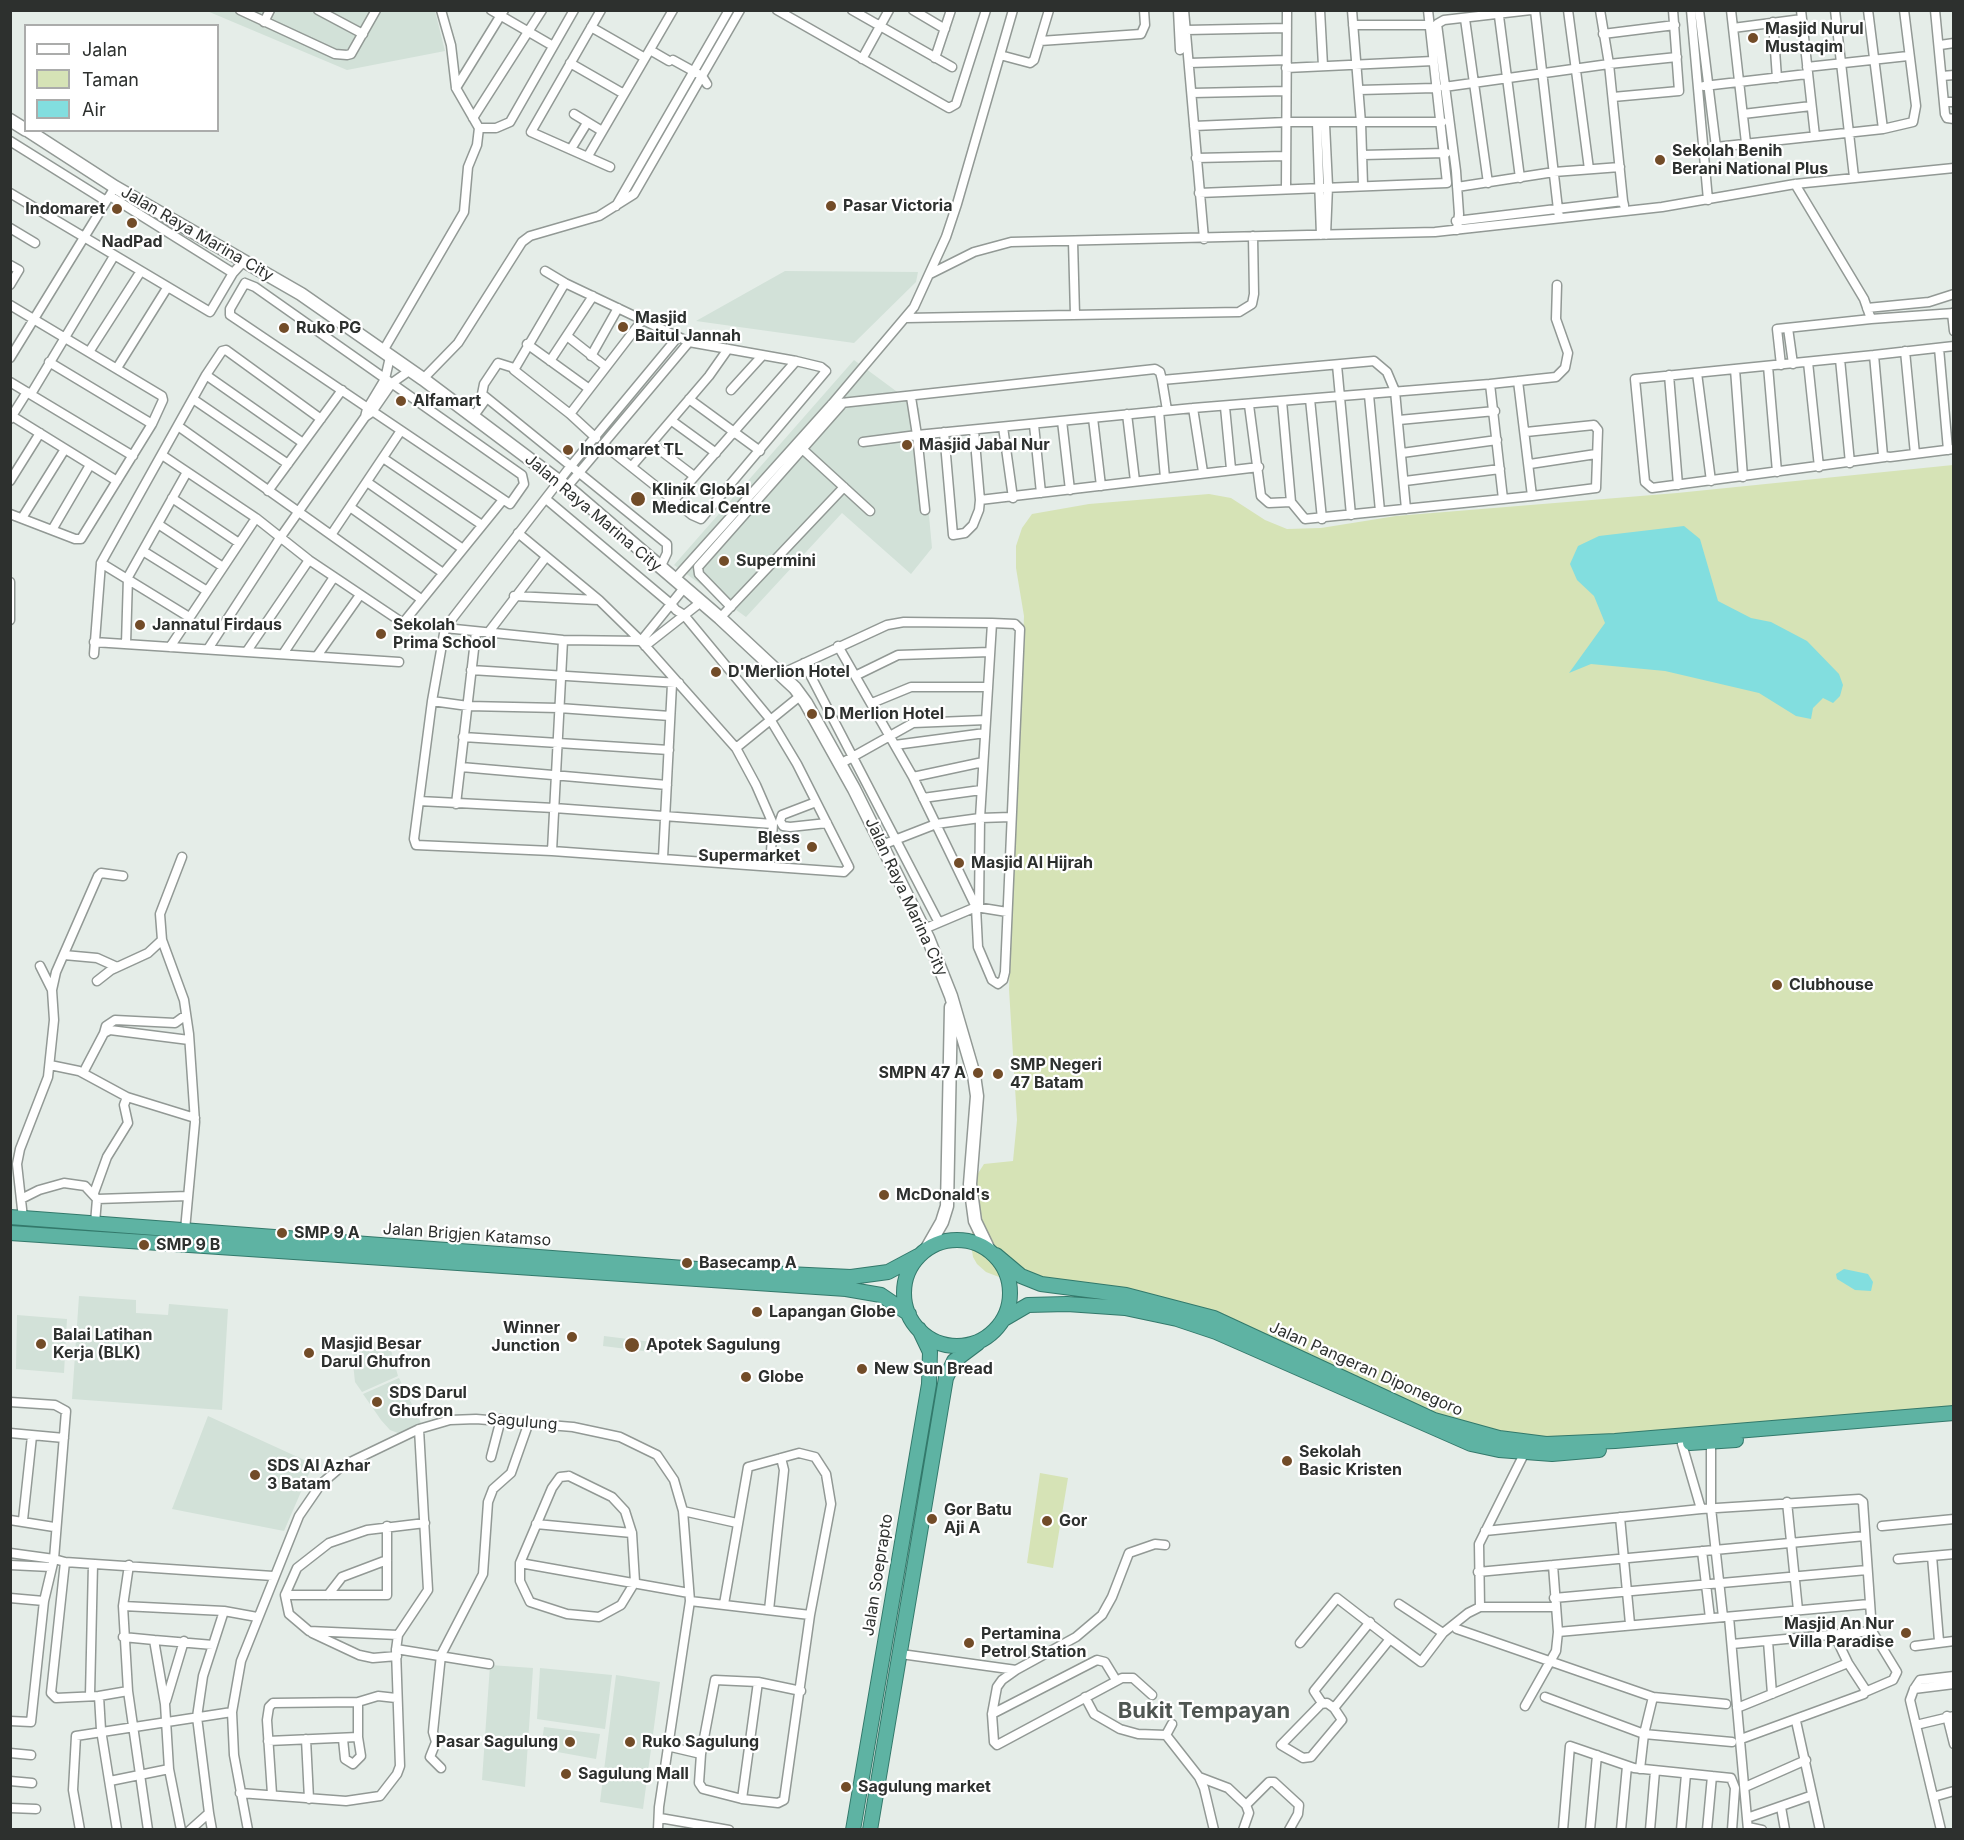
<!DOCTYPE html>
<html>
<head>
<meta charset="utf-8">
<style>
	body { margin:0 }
	#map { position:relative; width:1964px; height:1840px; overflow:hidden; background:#e5ede8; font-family:Inter,sans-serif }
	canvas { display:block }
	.frame { position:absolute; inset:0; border:12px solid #2d302e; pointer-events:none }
	.legend { position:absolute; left:24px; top:24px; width:195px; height:108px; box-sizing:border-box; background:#fff; border:2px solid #abacab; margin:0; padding:8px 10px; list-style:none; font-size:18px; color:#2d302e }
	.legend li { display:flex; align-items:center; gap:12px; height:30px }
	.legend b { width:30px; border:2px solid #abacab }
</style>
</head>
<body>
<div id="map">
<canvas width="1964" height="1840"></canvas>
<div class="frame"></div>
<ul class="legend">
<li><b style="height:8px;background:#fff"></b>Jalan</li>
<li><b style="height:16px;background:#d6e3b6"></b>Taman</li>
<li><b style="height:16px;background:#82dedf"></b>Air</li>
</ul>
</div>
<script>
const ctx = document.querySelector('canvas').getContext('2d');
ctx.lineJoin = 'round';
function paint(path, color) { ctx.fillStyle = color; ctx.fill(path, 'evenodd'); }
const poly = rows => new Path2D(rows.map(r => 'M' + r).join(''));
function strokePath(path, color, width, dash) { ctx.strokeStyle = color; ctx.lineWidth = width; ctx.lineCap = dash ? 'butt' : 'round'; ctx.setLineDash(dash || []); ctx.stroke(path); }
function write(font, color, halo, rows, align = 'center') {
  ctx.font = font + ' Inter,sans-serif'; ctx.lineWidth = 4.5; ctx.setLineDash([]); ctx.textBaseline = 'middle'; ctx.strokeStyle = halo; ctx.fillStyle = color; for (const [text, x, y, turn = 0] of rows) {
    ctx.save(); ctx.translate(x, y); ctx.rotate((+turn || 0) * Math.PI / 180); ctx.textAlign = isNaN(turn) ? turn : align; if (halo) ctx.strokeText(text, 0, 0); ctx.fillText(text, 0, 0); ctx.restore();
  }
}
const built = poly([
	[207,11,435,11,445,51,347,70],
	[785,271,918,272,916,282,854,343,696,321],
	[854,360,919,408,932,548,911,574,842,513,746,617,674,565],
	[79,1296,136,1300,136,1313,168,1315,169,1304,228,1309,222,1410,72,1399],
	[17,1315,67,1319,64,1373,16,1369],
	[604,1336,660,1343,659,1353,603,1346],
	[354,1341,389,1343,398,1376,362,1392,355,1382,353,1363],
	[399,1378,422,1425,398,1433,390,1430,381,1420,363,1394],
	[208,1416,313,1464,284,1531,172,1509],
	[490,1665,533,1668,525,1787,482,1780],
	[540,1668,612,1675,605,1729,537,1719],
	[616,1675,660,1682,643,1809,600,1802],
	[544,1727,600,1734,596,1759,541,1749]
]);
const green = poly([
	[1953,465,1953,1415,1497,1442,1260,1342,1058,1282,999,1277,986,1272,977,1264,973,1257,971,1244,977,1175,984,1164,1013,1161,1017,1120,1009,989,1024,616,1016,568,1016,546,1022,528,1032,514,1089,504,1209,494,1231,498,1265,520,1287,529,1321,528,1396,516,1677,493],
	[1040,1473,1068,1478,1053,1568,1027,1563]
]);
const water = poly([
	[1684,526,1700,539,1718,601,1751,618,1771,622,1807,641,1839,674,1843,685,1840,696,1833,703,1823,698,1813,708,1811,719,1796,716,1759,693,1665,671,1591,664,1569,673,1605,623,1594,596,1577,580,1570,564,1578,546,1599,536],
	[1844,1269,1868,1274,1873,1282,1871,1291,1855,1290,1837,1279,1836,1274]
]);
const minor = poly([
	[240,10,335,54,347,55,351,54,376,10],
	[318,10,363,34],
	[491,10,553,46],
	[601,10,531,132,610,167],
	[777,10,949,108,956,104,986,10],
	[852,10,952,67],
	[913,10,945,29],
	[1178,10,1180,50],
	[1184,10,1204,239],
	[1320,10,1323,66],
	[1352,10,1361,123,1363,185],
	[1535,10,1559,218],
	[1568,10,1589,169],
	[1600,10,1609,64,1623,201],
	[1691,10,1708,200],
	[1699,10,1716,147,1883,129,1913,122,1916,106,1904,10],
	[1731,10,1746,143],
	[1801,10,1815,136],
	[1835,10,1854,177],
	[1868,10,1883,129],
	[1935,10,1945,114,1947,118,1954,119],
	[1499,16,1520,178],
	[1465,19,1488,183],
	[264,22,270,10],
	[1773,22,1777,78],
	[1353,25,1429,25],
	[591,27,645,58],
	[1733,28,1802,19],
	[1186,30,1287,28],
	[1603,34,1675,25],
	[1040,41,1141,34,1145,25,1144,10],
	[1940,45,1954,43],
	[650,50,669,61],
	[1000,55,1030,63,1034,60,1049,10],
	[935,58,951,10],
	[862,59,889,10],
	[673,60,702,76,707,84],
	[570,63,624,94],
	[1189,63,1286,60],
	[1807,67,1908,56],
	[1286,68,1433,61],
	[1942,76,1954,75],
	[1704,86,1807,74],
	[1444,87,1609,64,1677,57],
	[456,88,504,10],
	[1359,90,1435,88],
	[1192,93,1286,91],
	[1613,97,1679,91,1673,10],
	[1944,102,1954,102],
	[574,114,602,131],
	[1743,114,1811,106],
	[473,118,542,10],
	[1317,123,1321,235],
	[1325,124,1328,186,1326,235],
	[1194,126,1287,122,1442,122],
	[479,128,496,128,510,122,574,10],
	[10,141,106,201],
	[571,149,587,123],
	[1362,155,1446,153],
	[588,156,673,10],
	[1196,158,1286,156],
	[1795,184,1864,299,1871,319,1954,313],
	[1457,187,1554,172,1620,167],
	[1286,189,1287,10],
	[10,193,210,312,233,273],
	[1199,193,1447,183,1428,10],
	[110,196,233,273,243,262],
	[616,206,729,10],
	[1456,221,1623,201,1624,205],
	[10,228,35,243],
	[1457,230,1459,214,1456,171,1437,24,1444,20,1531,10],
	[1073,241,1075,315],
	[10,265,19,270,10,285],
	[545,271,565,283,689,342,796,361,821,367,826,371,701,519,692,515,604,445],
	[930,274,974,252,1011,242,1435,232,1662,207,1795,184,1954,168],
	[245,283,255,287,522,475,524,484,510,504,230,315,230,309,245,283],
	[565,283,514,370,570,414,596,438],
	[10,305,162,396,163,400,152,424,81,539,75,539,10,514],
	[1867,308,1929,302,1954,294],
	[1952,313,1954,331],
	[906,318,1239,312,1252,304,1254,294,1253,236],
	[1788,328,1793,364],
	[567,336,605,366],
	[527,344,588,388],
	[1954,346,1874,355,1883,456,1890,457,1954,449],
	[1939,348,1948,450],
	[383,351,464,212,468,167,477,145,479,128,456,88,451,45,441,10],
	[1905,351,1915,454],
	[89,352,141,271],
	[1874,355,1635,379,1645,482,1652,488,1885,457],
	[591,356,618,308],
	[390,357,385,379,367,409,365,417,372,412,392,383,409,371],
	[10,358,115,187],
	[1840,359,1850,463],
	[550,361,593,296],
	[49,362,152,424],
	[1808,362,1819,467],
	[1337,365,1351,515],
	[1781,365,1777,329,1871,319],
	[1768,366,1777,472],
	[117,368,167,288],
	[514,368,498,363,484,384,482,394,667,544,667,553,660,568],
	[1735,369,1743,477],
	[1697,373,1711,481],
	[206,375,303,443],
	[1669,375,1678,485],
	[423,379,458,343,522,242,530,236,599,216,634,194,740,10],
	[1162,380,1167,410],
	[1518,381,1532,496,1596,488,1598,430,1594,425,1526,432],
	[10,382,133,456],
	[1490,384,1556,377,1565,368,1568,353,1556,319,1557,285],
	[731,390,762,356],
	[31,394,114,256],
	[1369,395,1380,511],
	[911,397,917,435,1193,408,1490,384,1503,499,1305,519,1291,502,1269,503,1261,496,1249,405],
	[193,399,288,464],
	[689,399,760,451],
	[1310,399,1322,519],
	[1282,401,1291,502],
	[832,404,1155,369,1160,372,1162,380,1374,361,1387,372,1395,391,1406,509],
	[1225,407,1231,469],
	[1193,408,1203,472],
	[1159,411,1165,478],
	[570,414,643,319],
	[1127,414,1135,481],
	[12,416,117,481],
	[473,417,486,399],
	[1093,418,1101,486],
	[10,419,27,392],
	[1399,420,1495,411],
	[672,421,716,453],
	[1062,421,1070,490],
	[1034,425,1041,493],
	[178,426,421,599],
	[1003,427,1013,498],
	[974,430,980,500],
	[944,432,953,535,965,533,973,525,979,510,980,500,1259,467],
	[863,442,917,435,925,510],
	[652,444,694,476],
	[799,446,870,511],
	[1402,453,1497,440],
	[162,455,256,518,309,560,403,623,502,501],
	[383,458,482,525],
	[1530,464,1596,454],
	[632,466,709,376,728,349],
	[10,481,40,433],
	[1405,481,1500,469],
	[367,482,463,549],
	[567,487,689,342],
	[268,491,342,390],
	[172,498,239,543],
	[546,499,671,604,676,610,684,615,770,719,797,764,849,867,844,872,552,851,416,845,414,839,432,701,445,628,563,640,641,641,671,604,684,588],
	[1503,499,1532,496],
	[673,501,796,361],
	[350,507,443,573],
	[22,518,65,449],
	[158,524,223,567],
	[52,530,90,465],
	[518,533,599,600,641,641,736,748,756,785,773,824,770,865],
	[331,535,400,432],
	[143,551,207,591],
	[101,563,189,617],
	[674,580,832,404,914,307,946,237,957,204,1013,10],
	[10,582,10,620],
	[514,596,598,600],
	[731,607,699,574,698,567,843,403],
	[720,618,844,487],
	[445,628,570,467,677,338],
	[488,633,546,557],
	[94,642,399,662],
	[126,644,128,577,187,472],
	[645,646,701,602],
	[838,646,913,777,949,851,976,907,978,947,992,980,998,984,1003,980,1005,972,1020,629,1015,624,992,623],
	[170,647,256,518],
	[208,649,280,538,365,417],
	[247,651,309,560],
	[94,654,101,563,206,375,222,351,226,350,321,419],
	[283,654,334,577],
	[317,656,360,595],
	[804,663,938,921],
	[471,670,679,683],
	[781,674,887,625,904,622,992,623,980,818,979,907],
	[857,675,898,655,990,652],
	[432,701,468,706,559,708,670,716],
	[872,703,911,687,988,687],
	[463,737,669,750],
	[895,745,985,733],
	[736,748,800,696],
	[840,764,913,723,986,720],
	[461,767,667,785],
	[913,777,983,762],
	[923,798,981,790],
	[419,801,554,808,773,824],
	[816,802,782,815,780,821,783,826,790,827,827,823],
	[456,804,476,632],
	[882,845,936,824,980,818,1011,817],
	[552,851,563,640],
	[182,857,160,914,162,940,184,1000,189,1034,195,1122,185,1230],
	[663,858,672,684],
	[924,929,976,907,1007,912],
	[64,955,97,958,117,967],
	[97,981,111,970,148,953,162,940],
	[52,990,56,972,98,876,101,873,123,876],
	[104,1033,106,1026,115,1020,175,1023,186,1015],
	[50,1065,79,1071,127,1097,195,1118],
	[83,1073,104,1033,110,1030,189,1040],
	[94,1193,107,1157,128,1123,124,1105,127,1097],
	[21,1199,39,1190,64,1183,85,1186,97,1199,95,1223],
	[97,1199,188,1196],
	[23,1218,17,1164,20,1149,48,1077,54,1020,52,990,40,966],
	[10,1402,55,1405,66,1411,54,1559,65,1562,273,1576],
	[10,1433,64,1438],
	[1711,1442,1711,1508,1723,1617],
	[1682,1444,1701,1509],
	[491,1457,501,1419],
	[569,1476,612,1497,625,1511,632,1533,635,1582,621,1605,599,1617,567,1614,530,1602,520,1581,520,1563,552,1488,560,1477,569,1476],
	[1787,1502,1798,1610],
	[683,1511,737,1523],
	[1620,1517,1630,1624],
	[10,1520,54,1527],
	[23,1520,32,1436],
	[536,1524,632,1533],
	[1882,1526,1954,1519],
	[1485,1531,1701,1509,1859,1499,1863,1502,1872,1631,1897,1672,1893,1680,1865,1692],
	[1702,1551,1710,1618],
	[10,1553,54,1559,44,1601,31,1722,10,1721],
	[1932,1556,1939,1641],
	[1898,1559,1954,1554],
	[65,1562,51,1693,56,1698,99,1696,101,1730,117,1830],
	[520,1563,689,1593],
	[10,1565,51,1567],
	[1553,1565,1558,1632,1869,1604],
	[1478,1572,1865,1536],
	[285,1595,387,1595,387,1526],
	[328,1595,342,1577,387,1560],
	[10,1598,44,1601],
	[1554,1598,1867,1570],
	[690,1601,810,1615],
	[1399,1604,1443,1633],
	[123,1606,224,1611,257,1617],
	[1480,1607,1479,1544,1525,1452],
	[769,1610,784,1470,781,1458],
	[1729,1617,1748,1830],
	[1457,1629,1653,1697],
	[312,1633,359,1655,373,1658,397,1656],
	[398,1635,309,1631,289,1614,285,1595,297,1568,329,1543,367,1530,425,1523],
	[123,1637,154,1640],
	[1768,1641,1772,1694],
	[1300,1643,1337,1598,1390,1639],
	[1732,1644,1872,1631],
	[1915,1646,1954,1641],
	[396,1649,489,1664],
	[901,1654,1016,1670,1076,1637,1102,1615,1112,1597,1129,1553,1155,1544,1165,1545],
	[1016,1670,1002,1680,997,1687,992,1714,994,1742,997,1745,1122,1678,1133,1678,1152,1695],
	[1914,1689,1954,1684],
	[128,1691,148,1830],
	[90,1695,93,1564],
	[99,1696,128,1691,123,1606,129,1565],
	[1085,1697,1094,1714,1120,1729,1138,1734,1166,1735],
	[1545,1697,1644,1734,1653,1697,1726,1704],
	[166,1701,184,1641],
	[1322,1703,1314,1691,1370,1622],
	[1525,1706,1556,1651,1558,1632],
	[1334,1708,1342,1720,1311,1757,1303,1758,1281,1745,1321,1704,1327,1703,1334,1708,1390,1639,1421,1662,1443,1633,1468,1613,1480,1607,1555,1607],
	[1737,1708,1848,1663],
	[992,1714,1097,1660,1105,1662,1116,1680],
	[1947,1716,1954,1744],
	[1796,1721,1820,1830],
	[1172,1724,1166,1735,1199,1777,1204,1788,1214,1830],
	[1916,1725,1954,1716],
	[306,1739,309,1799],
	[343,1739,345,1759,353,1764,361,1756,358,1737],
	[1741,1739,1864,1694,1865,1689,1848,1663,1835,1636],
	[268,1741,358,1737,358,1702],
	[667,1746,701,1754,715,1680,758,1682,801,1691],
	[10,1753,31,1755],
	[701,1754,699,1783,703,1789,742,1799,778,1803,784,1800,810,1615,831,1504,826,1474,815,1457,799,1453,748,1467,724,1604],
	[441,1768,430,1757,436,1742,433,1732,441,1655,483,1574,488,1502,493,1489,511,1473,529,1422],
	[1640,1769,1644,1734,1732,1742],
	[1199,1777,1228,1788,1246,1805,1249,1813,1243,1830],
	[10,1781,32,1783],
	[110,1781,169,1769],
	[1745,1787,1806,1760],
	[240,1793,346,1801,380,1796,397,1774,400,1766,396,1650,398,1635,428,1590,419,1429],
	[272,1794,267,1720,269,1707,273,1703,358,1702,378,1696,396,1698],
	[1933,1797,1954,1791],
	[742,1799,758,1682],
	[1246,1805,1269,1782,1274,1782,1299,1805,1298,1814,1289,1830],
	[1781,1807,1785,1830],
	[10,1808,36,1809],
	[209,1813,212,1830],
	[660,1818,729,1830],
	[1747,1818,1810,1796],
	[1748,1827,1762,1830],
	[80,1830,73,1790,76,1736,232,1712],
	[181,1830,169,1769,165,1704,154,1640,213,1645,224,1611],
	[190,1830,209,1813,197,1717,203,1676,213,1645],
	[248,1830,234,1755,232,1712,241,1661,299,1516,321,1484,342,1466,419,1429,450,1420,476,1419,573,1427,620,1437,657,1455,674,1480,683,1511,690,1601,659,1807,658,1830],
	[1563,1830,1570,1746,1634,1768,1731,1778,1735,1788,1732,1830],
	[1590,1830,1597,1755],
	[1621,1830,1627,1766],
	[1650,1830,1655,1771],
	[1681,1830,1686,1774],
	[1707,1830,1712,1776],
	[1941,1830,1910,1700,1914,1689,1920,1680,1954,1676]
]);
const secondary = poly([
	[10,120,26,130],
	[27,130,115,187,301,294,423,379,572,491,720,618,795,688,806,703,854,789,928,938,951,996,974,1075,977,1096,970,1184,975,1221,989,1250],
	[926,1250,942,1222,947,1206,951,1007]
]);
const trunk = poly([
	[10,1217,724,1271,851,1277,888,1272,918,1256],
	[10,1233,846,1289,881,1295,909,1314],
	'904 1293a53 53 0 1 1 106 0a53 53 0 1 1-106 0Z',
	[996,1255,1021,1276,1041,1284,1126,1295,1214,1318,1434,1420,1499,1438,1546,1444,1615,1441,1954,1413],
	[1004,1319,1028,1305,1067,1304,1125,1308,1177,1319,1216,1332,1471,1444,1499,1450,1552,1454,1599,1450],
	[1690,1443,1736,1440],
	[853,1830,929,1384,930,1352,919,1329],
	[870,1830,946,1378,954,1361,978,1343]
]);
const markers = [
	[1753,38,6,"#724c28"],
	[1660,160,6,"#724c28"],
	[831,206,6,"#724c28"],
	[117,209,6,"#724c28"],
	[132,223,6,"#724c28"],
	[623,327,6,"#724c28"],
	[284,328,6,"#724c28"],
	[401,401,6,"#724c28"],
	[907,445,6,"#724c28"],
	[568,450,6,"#724c28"],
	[638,499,8,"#724c28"],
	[724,561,6,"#724c28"],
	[140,625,6,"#724c28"],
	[381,634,6,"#724c28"],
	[716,672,6,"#724c28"],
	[812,714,6,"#724c28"],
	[812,847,6,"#724c28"],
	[959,863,6,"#724c28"],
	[1777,985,6,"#724c28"],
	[978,1073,6,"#724c28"],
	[998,1074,6,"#724c28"],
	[884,1195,6,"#724c28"],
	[282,1233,6,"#724c28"],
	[144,1245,6,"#724c28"],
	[687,1263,6,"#724c28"],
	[757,1312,6,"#724c28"],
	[572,1337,6,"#724c28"],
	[41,1344,6,"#724c28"],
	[632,1345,8,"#724c28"],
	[309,1353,6,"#724c28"],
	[862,1369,6,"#724c28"],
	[746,1377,6,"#724c28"],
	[377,1402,6,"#724c28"],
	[1287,1461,6,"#724c28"],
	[255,1475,6,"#724c28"],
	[932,1519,6,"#724c28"],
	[1047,1521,6,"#724c28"],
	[1906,1633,6,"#724c28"],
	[969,1643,6,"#724c28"],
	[570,1742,6,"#724c28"],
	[630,1742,6,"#724c28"],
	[566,1774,6,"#724c28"],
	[846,1787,6,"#724c28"]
];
const poiNames = [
	["Masjid Nurul",1765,29],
	["Mustaqim",1765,47],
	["Sekolah Benih",1672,151],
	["Berani National Plus",1672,169],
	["Pasar Victoria",843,206],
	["Indomaret",105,209,"right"],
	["NadPad",132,242,"center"],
	["Masjid",635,318],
	["Baitul Jannah",635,336],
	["Ruko PG",296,328],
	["Alfamart",413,401],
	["Masjid Jabal Nur",919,445],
	["Indomaret TL",580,450],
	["Klinik Global",652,490],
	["Medical Centre",652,508],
	["Supermini",736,561],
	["Jannatul Firdaus",152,625],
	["Sekolah",393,625],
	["Prima School",393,643],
	["D'Merlion Hotel",728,672],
	["D Merlion Hotel",824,714],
	["Bless",800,838,"right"],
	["Supermarket",800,856,"right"],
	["Masjid Al Hijrah",971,863],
	["Clubhouse",1789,985],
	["SMP Negeri",1010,1065],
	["47 Batam",1010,1083],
	["SMPN 47 A",966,1073,"right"],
	["McDonald's",896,1195],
	["SMP 9 A",294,1233],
	["SMP 9 B",156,1245],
	["Basecamp A",699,1263],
	["Lapangan Globe",769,1312],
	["Winner",560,1328,"right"],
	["Junction",560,1346,"right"],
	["Balai Latihan",53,1335],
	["Kerja (BLK)",53,1353],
	["Masjid Besar",321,1344],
	["Darul Ghufron",321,1362],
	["Apotek Sagulung",646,1345],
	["New Sun Bread",874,1369],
	["Globe",758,1377],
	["SDS Darul",389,1393],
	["Ghufron",389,1411],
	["Sekolah",1299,1452],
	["Basic Kristen",1299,1470],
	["SDS Al Azhar",267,1466],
	["3 Batam",267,1484],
	["Gor Batu",944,1510],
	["Aji A",944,1528],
	["Gor",1059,1521],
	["Masjid An Nur",1894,1624,"right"],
	["Villa Paradise",1894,1642,"right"],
	["Pertamina",981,1634],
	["Petrol Station",981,1652],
	["Pasar Sagulung",558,1742,"right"],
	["Ruko Sagulung",642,1742],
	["Sagulung Mall",578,1774],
	["Sagulung market",858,1787]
];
const streetNames = [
	["Jalan Raya Marina City",197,234,30],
	["Jalan Raya Marina City",593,513,40],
	["Jalan Raya Marina City",906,897,65],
	["Jalan Brigjen Katamso",467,1235,4],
	["Jalan Pangeran Diponegoro",1366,1369,24],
	["Sagulung",522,1422,5],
	["Jalan Soeprapto",878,1575,-81]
];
const districtNames = [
	["Bukit Tempayan",1204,1711]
];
paint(built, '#d2e1d8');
paint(green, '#d6e3b6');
paint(water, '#82dedf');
strokePath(minor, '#929995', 11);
strokePath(secondary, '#929995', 15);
strokePath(trunk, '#33796b', 16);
strokePath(minor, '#fff', 8);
strokePath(secondary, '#fff', 12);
strokePath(trunk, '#5eb3a3', 14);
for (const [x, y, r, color] of markers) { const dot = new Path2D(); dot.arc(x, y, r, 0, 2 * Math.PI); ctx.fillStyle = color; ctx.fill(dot); strokePath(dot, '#fff', 2); }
write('bold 16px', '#2d302e', '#fff', poiNames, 'left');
write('16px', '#2d302e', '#fff', streetNames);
write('bold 22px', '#4f5652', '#fff', districtNames);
</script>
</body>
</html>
